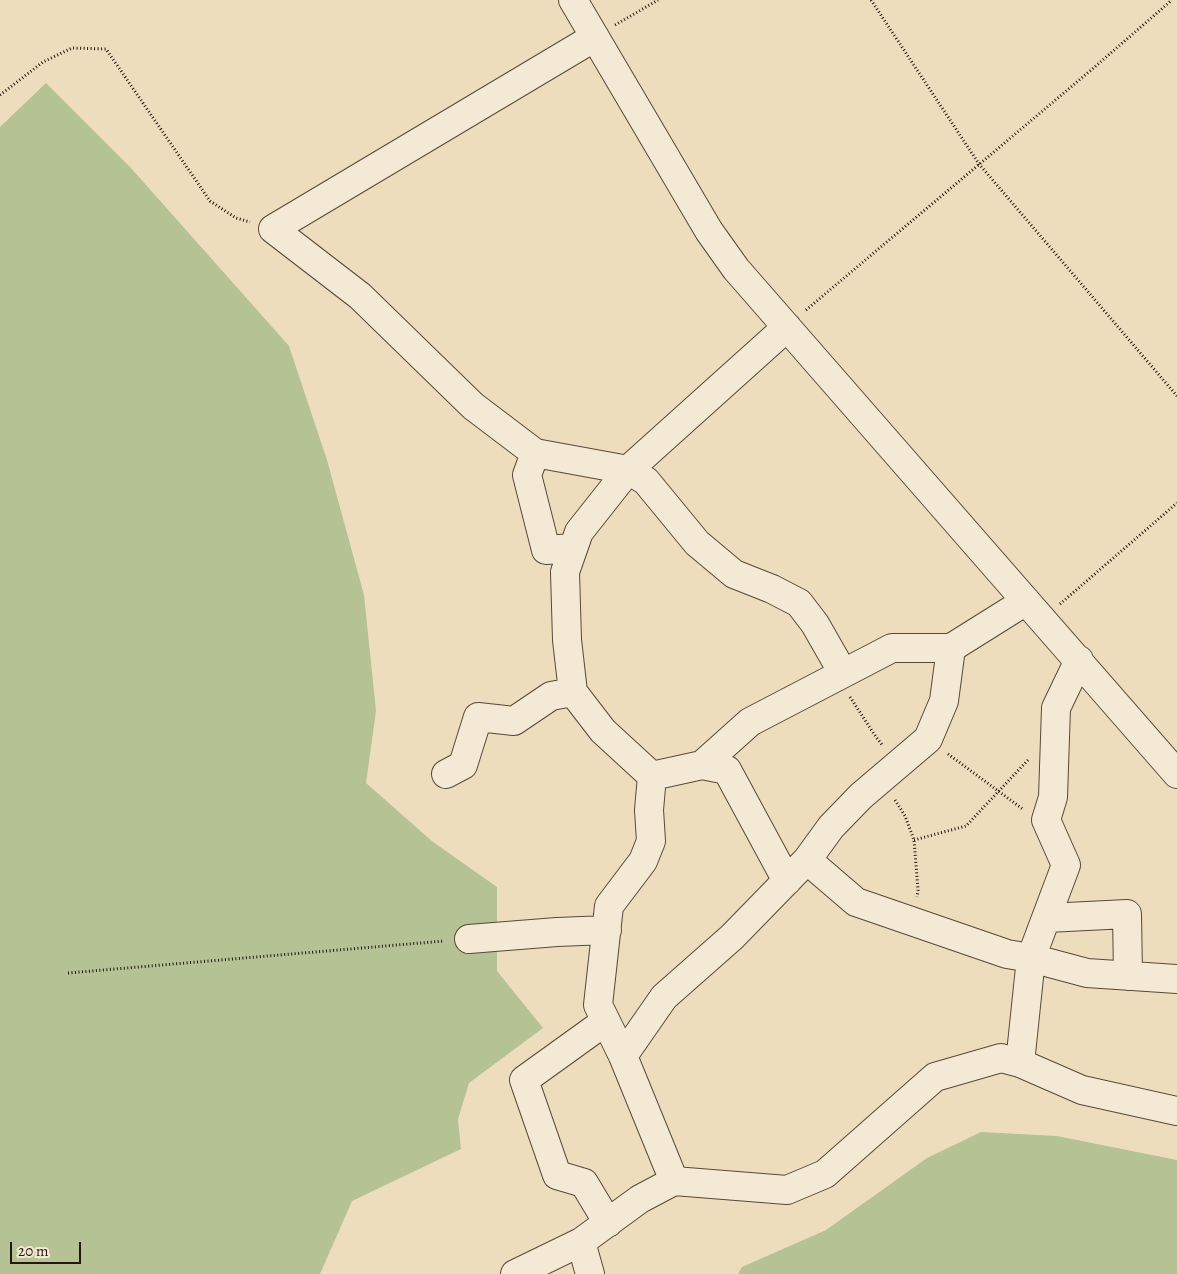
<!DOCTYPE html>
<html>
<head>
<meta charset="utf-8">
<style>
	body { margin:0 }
	#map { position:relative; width:1177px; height:1274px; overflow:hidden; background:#eeddbd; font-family:Alegreya,serif }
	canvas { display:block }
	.scale { position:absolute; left:10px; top:1242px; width:71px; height:22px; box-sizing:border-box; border:2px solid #23180e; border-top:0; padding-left:6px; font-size:15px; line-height:18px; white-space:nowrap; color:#23180e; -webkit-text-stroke:4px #f4e9d4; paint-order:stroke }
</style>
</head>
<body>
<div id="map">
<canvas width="1177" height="1274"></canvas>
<div class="scale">20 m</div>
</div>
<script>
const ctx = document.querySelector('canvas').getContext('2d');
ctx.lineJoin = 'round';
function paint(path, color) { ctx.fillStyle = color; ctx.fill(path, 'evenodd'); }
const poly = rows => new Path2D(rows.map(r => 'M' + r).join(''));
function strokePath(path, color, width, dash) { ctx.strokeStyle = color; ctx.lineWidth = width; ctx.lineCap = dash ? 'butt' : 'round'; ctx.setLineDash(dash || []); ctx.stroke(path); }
const green = poly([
	[46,83,130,167,289,346,327,460,364,595,376,711,366,783,433,842,497,887,497,971,543,1028,469,1083,458,1119,461,1149,352,1201,320,1274,0,1274,0,127],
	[981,1132,1057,1136,1177,1160,1177,1274,738,1274,742,1267,826,1230,927,1158]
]);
const path = poly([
	[871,0,979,164,1177,396],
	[615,25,658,0],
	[0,95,43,62,72,48,106,49,210,201,236,218,250,222],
	[806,310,1090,71,1172,0],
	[1060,604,1177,503],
	[850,697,876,737,883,746],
	[948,754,1024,810],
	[895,800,905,816,914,840,918,890,917,897],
	[914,840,966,826,1028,760],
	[68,973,444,941]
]);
const minor = poly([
	[573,0,709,231,736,269,1177,774],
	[595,37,273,229,360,296,473,406,535,453,628,470,646,481,697,543,734,574,772,589,799,603,815,624,843,673],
	[535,453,527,475,546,550,573,548],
	[702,765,750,722,892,648,951,648,1026,601],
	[446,774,463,765,478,717,514,721,551,696,573,692],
	[652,776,702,765,727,770,787,881],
	[807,860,831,827,861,796,928,739,944,701,951,648],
	[1047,918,1127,914,1128,976],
	[469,939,557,932,607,930],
	[606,1021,524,1080,557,1175,584,1183,608,1223],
	[623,1056,664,997,732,937,807,860,856,902,1007,954,1031,958,1066,865,1046,820,1053,797,1056,708,1079,660],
	[1020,1063,1031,958,1087,973,1177,979],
	[674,1181,787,1190,825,1174,935,1077,1001,1058,1020,1063,1082,1090,1177,1111],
	[515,1274,581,1242],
	[590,1274,581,1242,640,1199,674,1181,623,1056,598,1005,609,906,643,861,651,841,649,810,652,776,603,731,573,692,567,640,565,572,579,532,628,470,787,327]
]);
paint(green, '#b5c293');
strokePath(minor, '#56493a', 30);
strokePath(path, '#23180e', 3, [1, 2.5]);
strokePath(minor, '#f4e9d4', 28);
</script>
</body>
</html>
